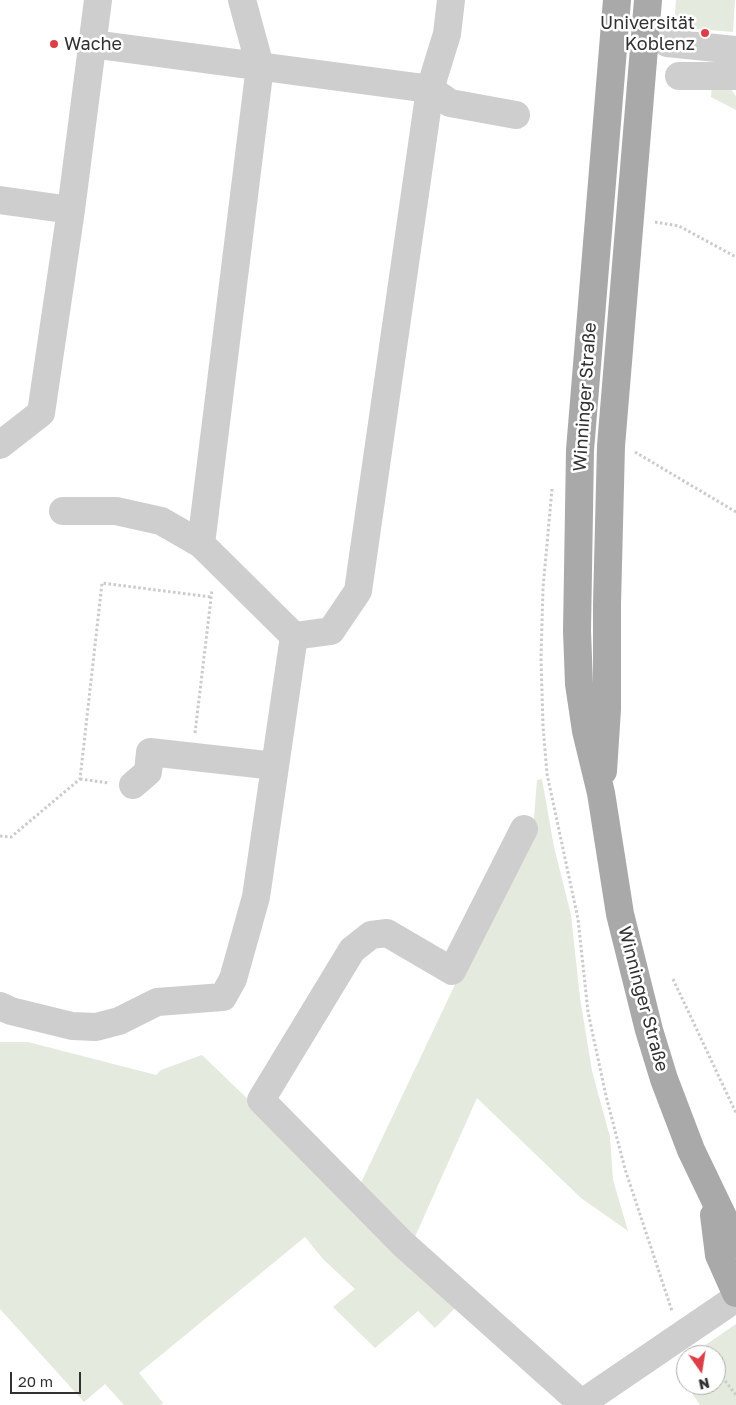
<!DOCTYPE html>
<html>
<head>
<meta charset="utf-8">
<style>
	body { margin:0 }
	#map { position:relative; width:736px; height:1405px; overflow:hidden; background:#fff; font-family:"Golos Text",sans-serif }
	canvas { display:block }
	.north { position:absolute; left:676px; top:1345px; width:50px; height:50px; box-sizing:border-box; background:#fff; border:1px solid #adadad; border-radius:50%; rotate:167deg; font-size:14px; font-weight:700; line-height:20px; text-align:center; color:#313131 }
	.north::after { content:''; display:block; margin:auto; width:18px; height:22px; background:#db4046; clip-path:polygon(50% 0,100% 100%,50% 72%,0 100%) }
	.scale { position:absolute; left:10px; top:1372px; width:71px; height:22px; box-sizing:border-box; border:2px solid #313131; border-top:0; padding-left:6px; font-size:15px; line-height:18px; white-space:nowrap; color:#313131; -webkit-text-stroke:4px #fff; paint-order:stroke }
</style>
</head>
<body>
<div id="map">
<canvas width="736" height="1405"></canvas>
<div class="north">N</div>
<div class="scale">20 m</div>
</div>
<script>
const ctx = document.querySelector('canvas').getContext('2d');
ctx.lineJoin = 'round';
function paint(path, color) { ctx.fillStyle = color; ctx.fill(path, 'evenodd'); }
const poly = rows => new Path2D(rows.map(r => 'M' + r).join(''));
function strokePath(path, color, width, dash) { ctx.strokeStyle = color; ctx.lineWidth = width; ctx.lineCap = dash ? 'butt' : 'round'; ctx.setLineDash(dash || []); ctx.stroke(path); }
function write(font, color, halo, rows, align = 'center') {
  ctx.font = font + ' "Golos Text",sans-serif'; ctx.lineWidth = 5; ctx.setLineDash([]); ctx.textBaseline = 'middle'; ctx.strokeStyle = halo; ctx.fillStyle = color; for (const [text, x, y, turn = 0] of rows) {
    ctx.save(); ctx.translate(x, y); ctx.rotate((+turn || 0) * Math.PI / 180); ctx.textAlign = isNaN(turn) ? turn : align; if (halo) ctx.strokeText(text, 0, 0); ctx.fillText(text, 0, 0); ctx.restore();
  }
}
const green = poly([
	[676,0,735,0,733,32,674,27],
	[712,83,729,87,736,96,736,110,711,97],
	[542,779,554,847,571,915,580,998,592,1071,610,1137,613,1180,628,1231,581,1198,477,1098,414,1239,359,1187,534,818,537,780],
	[0,1042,28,1042,156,1075,161,1070,202,1055,460,1303,435,1328,418,1311,375,1348,333,1307,355,1289,323,1259,305,1237,139,1373,163,1403,161,1405,124,1405,105,1384,84,1402,0,1309],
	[736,1324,736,1405,700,1405,678,1373,686,1368,686,1385,716,1385,716,1355,705,1355,709,1352,704,1346]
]);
const path = poly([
	[655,222,679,226,736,257],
	[635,452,736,512],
	[552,489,543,588,541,658,543,726,547,774,578,919,588,1012,606,1096,625,1169,672,1311],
	[195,733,212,590],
	[80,779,109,783],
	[0,836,11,837,80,779,102,583,211,597],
	[673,979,736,1113],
	[716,1369,736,1395]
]);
const minor = poly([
	[667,43,736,50],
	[92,44,430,89,450,103,516,115],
	[679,76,736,76],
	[0,200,71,210],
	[0,445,41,413,71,210,98,0],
	[201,544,260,66,242,0],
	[294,636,331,631,358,591,430,89,447,34,451,0],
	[133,785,148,772,150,752,275,766],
	[524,829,452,971,387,933,371,935,352,950,261,1100,403,1244,581,1403],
	[0,1006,11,1011,72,1026,96,1027,119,1021,157,1002,223,997,233,979,256,897,294,636,201,544,161,521,116,511,63,511],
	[579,1405,736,1298]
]);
const major = poly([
	[617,0,580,450,577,631,579,684,586,731,601,793,620,914,649,1030,664,1079,691,1150,736,1244],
	[603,771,607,709,607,604,611,446,648,0],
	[714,1215,719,1255,736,1293]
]);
const markers = [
	[705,33,5,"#db4046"],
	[54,44,5,"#db4046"]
];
const poiNames = [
	["Universität",695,23],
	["Koblenz",695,44],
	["Wache",64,44,"left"]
];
const streetNames = [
	["Winninger Straße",585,397,-86],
	["Winninger Straße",643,999,75]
];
paint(green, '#e4eadd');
strokePath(path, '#cbcbcb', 3, [2.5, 2.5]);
strokePath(minor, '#cecece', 28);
strokePath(major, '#a9a9a9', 28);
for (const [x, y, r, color] of markers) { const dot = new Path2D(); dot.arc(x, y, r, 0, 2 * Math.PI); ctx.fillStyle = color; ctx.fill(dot); strokePath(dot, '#fff', 2); }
write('18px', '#313131', '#fff', poiNames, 'right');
write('18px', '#313131', '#fff', streetNames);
</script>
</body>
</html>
